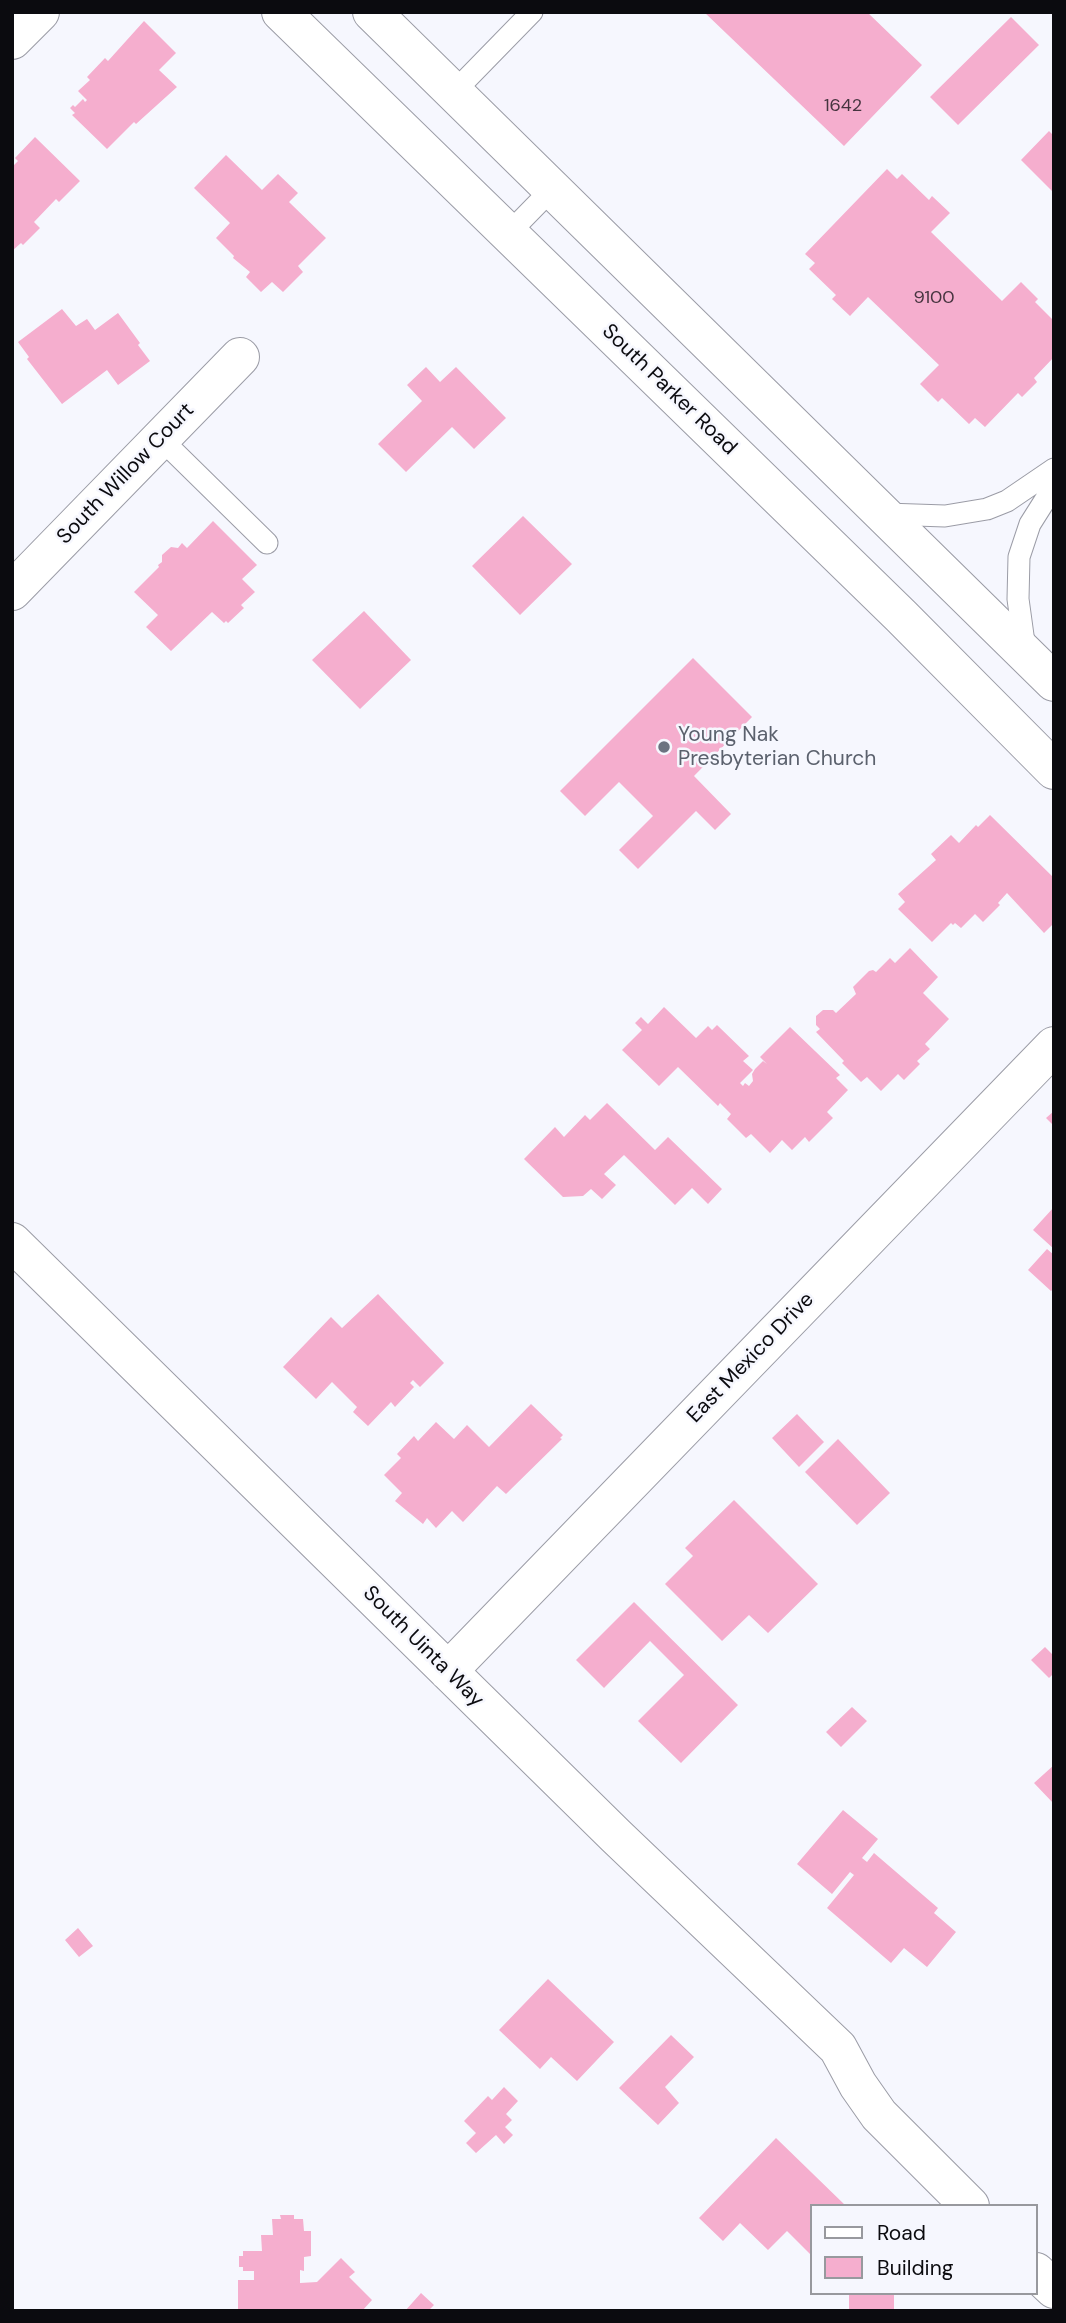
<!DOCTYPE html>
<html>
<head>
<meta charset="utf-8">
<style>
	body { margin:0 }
	#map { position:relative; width:1066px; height:2323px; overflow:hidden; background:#f6f7fe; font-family:"DM Sans",sans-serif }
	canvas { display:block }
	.frame { position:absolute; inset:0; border:14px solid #0b0b0f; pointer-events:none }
	.legend { position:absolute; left:810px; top:2204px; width:228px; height:91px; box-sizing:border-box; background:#f6f7fe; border:2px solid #98999e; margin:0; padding:9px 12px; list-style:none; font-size:21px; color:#0b0b0f }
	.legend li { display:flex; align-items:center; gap:14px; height:35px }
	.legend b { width:35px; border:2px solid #98999e }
</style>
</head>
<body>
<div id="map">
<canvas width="1066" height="2323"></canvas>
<div class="frame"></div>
<ul class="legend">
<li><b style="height:9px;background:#fff"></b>Road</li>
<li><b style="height:19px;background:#f5aece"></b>Building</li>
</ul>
</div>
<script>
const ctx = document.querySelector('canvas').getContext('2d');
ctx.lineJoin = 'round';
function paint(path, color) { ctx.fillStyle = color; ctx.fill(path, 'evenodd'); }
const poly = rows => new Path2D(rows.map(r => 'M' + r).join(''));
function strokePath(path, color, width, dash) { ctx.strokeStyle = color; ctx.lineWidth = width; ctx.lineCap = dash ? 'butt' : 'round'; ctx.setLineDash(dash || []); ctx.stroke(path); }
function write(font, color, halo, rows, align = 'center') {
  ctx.font = font + ' "DM Sans",sans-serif'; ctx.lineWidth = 5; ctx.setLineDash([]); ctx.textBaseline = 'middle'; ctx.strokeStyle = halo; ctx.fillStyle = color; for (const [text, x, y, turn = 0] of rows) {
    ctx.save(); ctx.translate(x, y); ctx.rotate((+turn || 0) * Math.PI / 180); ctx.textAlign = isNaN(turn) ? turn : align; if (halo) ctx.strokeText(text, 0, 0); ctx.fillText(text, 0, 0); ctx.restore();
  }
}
const building = poly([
	[704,12,867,12,922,65,844,146],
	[1011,17,1039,45,958,125,930,97],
	[144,21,176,53,159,70,177,87,136,124,134,122,107,149,72,115,75,113,70,108,73,105,75,107,83,99,85,102,87,100,78,91,90,80,87,77,105,58,108,61],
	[1049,131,1054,136,1054,193,1021,160],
	[35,137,80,181,59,202,56,199,34,222,40,228,23,245,21,243,12,251,12,167,18,161,15,158],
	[226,155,262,190,278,174,298,193,289,202,326,238,298,266,303,272,283,292,272,282,261,292,246,277,250,272,233,258,234,256,216,238,230,223,194,188],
	[887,169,897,179,902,174,929,200,932,196,950,213,931,232,1002,301,1021,282,1038,299,1035,302,1054,321,1054,357,1034,378,1037,382,1022,397,1018,393,985,427,975,418,969,424,942,398,938,402,920,384,939,365,868,297,850,316,832,299,836,295,809,269,815,263,805,254],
	[62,309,76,326,87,319,95,330,118,313,140,343,138,345,150,361,118,385,107,370,62,404,27,359,29,357,18,342],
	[426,367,440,382,456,367,506,418,474,449,452,427,406,472,378,444,422,401,407,385],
	[523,516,572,564,520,615,472,566],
	[213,521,257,565,242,579,255,592,241,605,244,608,228,623,226,621,224,623,212,612,171,651,146,627,158,615,134,592,159,567,158,565,162,562,162,555,171,547,178,548,182,543,187,548],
	[364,611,411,660,360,709,312,660],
	[693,658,752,717,694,776,731,814,715,830,696,811,638,869,619,850,653,816,619,782,585,816,560,791],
	[990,815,1054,878,1054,923,1044,933,1007,893,998,903,1000,905,983,922,975,914,961,928,955,923,953,925,951,923,932,942,898,909,905,902,898,894,936,860,931,854,951,835,959,843,976,825,978,827],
	[910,948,938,977,923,993,949,1019,925,1044,930,1049,917,1061,920,1064,904,1080,898,1074,881,1091,867,1077,861,1082,842,1063,844,1061,816,1032,820,1029,816,1025,816,1016,823,1010,833,1010,836,1013,856,994,853,987,869,971,873,970,876,972,890,958,895,963],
	[664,1007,696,1038,708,1026,712,1030,717,1025,749,1056,743,1061,753,1070,740,1083,743,1086,745,1083,749,1086,753,1081,752,1074,755,1069,763,1061,767,1064,760,1057,790,1027,840,1075,836,1078,848,1090,827,1112,833,1118,809,1142,805,1137,792,1150,782,1140,770,1153,751,1134,746,1138,727,1119,731,1114,720,1103,718,1106,678,1067,659,1086,622,1050,642,1030,635,1023,641,1017,648,1024],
	[607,1103,655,1150,668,1137,722,1189,708,1204,692,1188,675,1205,624,1155,604,1174,616,1185,602,1199,591,1189,583,1196,563,1197,524,1159,555,1127,564,1137,585,1115,590,1120],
	[1054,1111,1054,1126,1046,1118],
	[1054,1207,1054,1249,1033,1230],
	[1047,1249,1054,1255,1054,1288,1051,1291,1028,1270],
	[378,1294,444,1363,420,1387,413,1380,410,1383,414,1387,395,1407,391,1402,368,1426,353,1412,357,1407,332,1382,316,1399,283,1367,331,1317,342,1328],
	[531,1404,563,1435,560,1438,562,1439,506,1494,497,1486,463,1522,452,1511,436,1528,427,1518,423,1524,395,1501,402,1493,384,1475,401,1458,397,1454,414,1436,418,1441,436,1422,454,1439,467,1425,489,1447],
	[797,1414,824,1442,799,1467,772,1438],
	[838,1439,890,1493,857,1525,805,1472],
	[734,1500,818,1584,768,1633,749,1615,722,1641,665,1584,693,1556,685,1548],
	[634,1602,738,1705,681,1763,638,1721,684,1675,650,1641,604,1688,576,1660],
	[1045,1647,1054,1656,1054,1673,1049,1678,1031,1660],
	[852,1707,867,1721,841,1747,826,1732],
	[1054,1765,1054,1804,1034,1783],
	[843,1810,878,1839,862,1858,867,1862,874,1853,938,1908,934,1913,956,1932,927,1967,904,1948,891,1963,827,1908,854,1875,850,1872,832,1894,797,1864],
	[78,1928,93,1946,79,1957,65,1940],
	[548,1979,614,2042,577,2081,551,2057,540,2069,499,2030],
	[671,2035,694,2057,665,2087,679,2103,658,2125,619,2088],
	[504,2087,518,2101,506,2114,512,2120,505,2127,513,2135,504,2144,496,2135,476,2153,466,2143,476,2133,464,2121,488,2096,492,2100],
	[776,2138,846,2206,812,2206,812,2256,787,2231,768,2250,740,2223,723,2241,699,2218],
	[280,2215,294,2215,294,2219,303,2219,304,2231,311,2231,311,2256,304,2257,304,2271,300,2270,300,2283,317,2282,341,2258,355,2272,349,2277,372,2300,362,2311,238,2311,238,2280,254,2280,254,2271,243,2271,243,2267,239,2267,239,2256,243,2256,243,2251,262,2251,261,2235,273,2235,272,2219,281,2219],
	[421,2293,434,2305,428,2311,405,2311],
	[849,2295,894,2295,894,2311,849,2311]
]);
const lane = poly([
	[454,92,532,12],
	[509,233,552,189],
	[160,438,267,543],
	[886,514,945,516,987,509,1007,501,1054,469],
	[1025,650,1018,599,1019,557,1030,524,1054,486]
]);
const street = poly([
	[12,40,40,12],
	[12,591,240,357],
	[12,1242,616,1836,838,2048,858,2085,879,2115,970,2206],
	[448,1671,1054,1046],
	[1036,2272,1054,2289]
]);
const primary = poly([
	[281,12,901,616,1054,770],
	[372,12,1054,682]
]);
const markers = [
	[664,747,7,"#6b7280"]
];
const numberNames = [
	["1642",843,106],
	["9100",934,298]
];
const streetNames = [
	["South Parker Road",669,390,44],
	["South Willow Court",126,474,-46],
	["East Mexico Drive",751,1358,-46],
	["South Uinta Way",423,1647,45]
];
const worshipNames = [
	["Young Nak",678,735],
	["Presbyterian Church",678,759]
];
paint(building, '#f5aece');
strokePath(lane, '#9b9ca6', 23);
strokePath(street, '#9b9ca6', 40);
strokePath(primary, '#9b9ca6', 40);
strokePath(lane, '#fff', 21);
strokePath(street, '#fff', 38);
strokePath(primary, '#fff', 38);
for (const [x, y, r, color] of markers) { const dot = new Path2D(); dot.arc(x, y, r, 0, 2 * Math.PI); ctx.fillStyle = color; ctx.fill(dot); strokePath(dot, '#f6f7fe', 2.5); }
write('18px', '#46343f', null, numberNames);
write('21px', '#0b0b0f', '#f6f7fe', streetNames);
write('21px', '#5b616d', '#f6f7fe', worshipNames, 'left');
</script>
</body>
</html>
